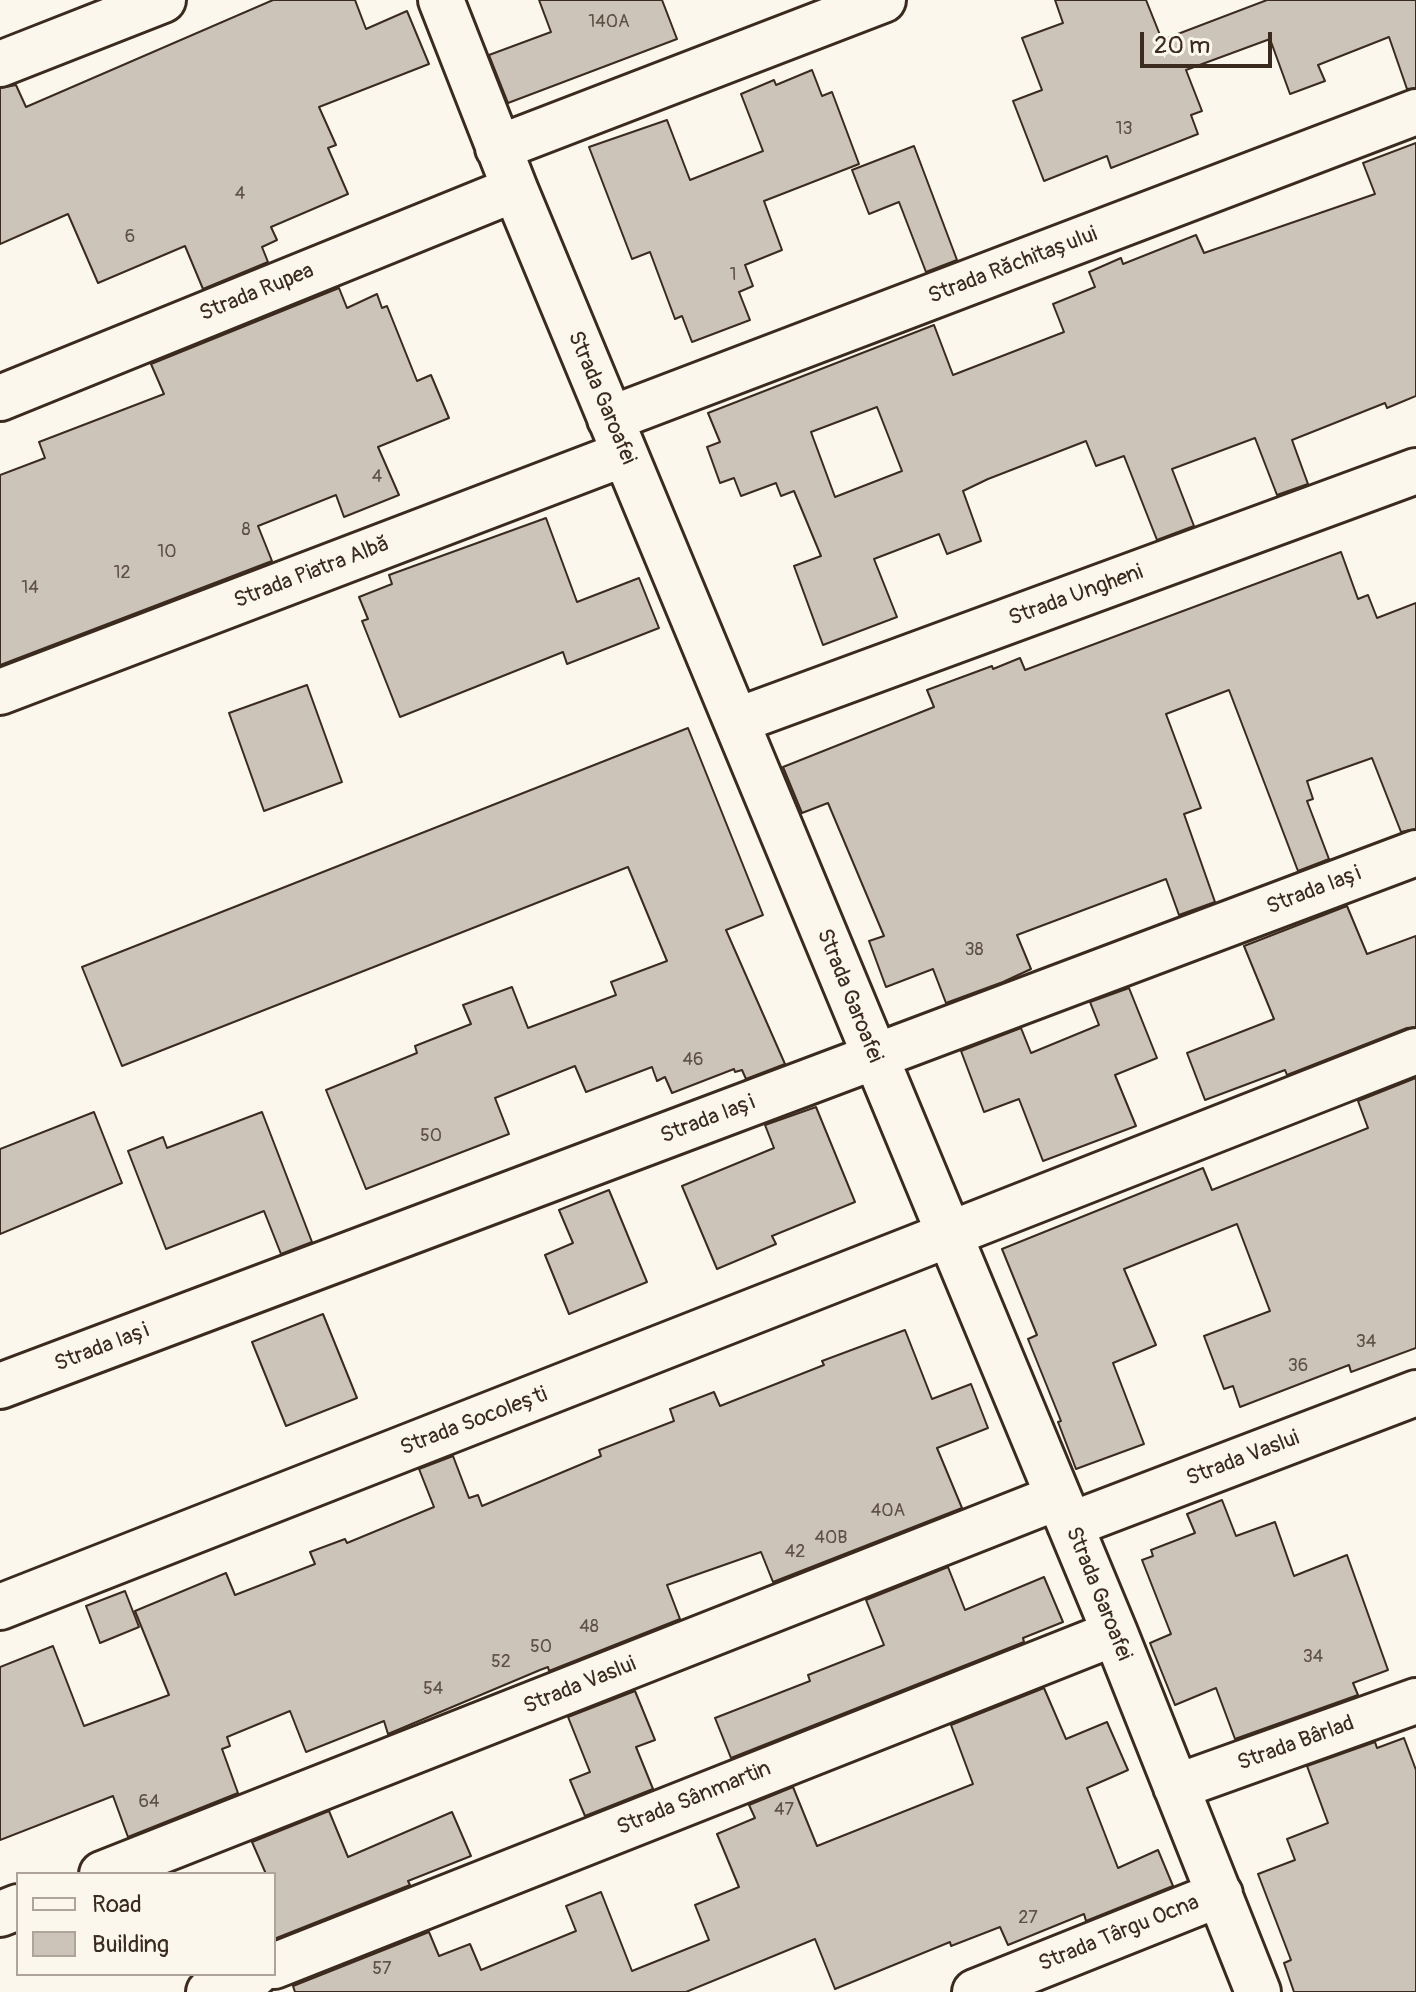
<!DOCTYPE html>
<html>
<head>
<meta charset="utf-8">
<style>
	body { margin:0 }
	#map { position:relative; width:1416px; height:1992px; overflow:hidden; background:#fbf7ec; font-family:Pangolin,sans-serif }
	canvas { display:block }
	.legend { position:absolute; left:16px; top:1872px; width:260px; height:104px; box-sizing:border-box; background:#fbf7ec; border:2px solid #aea59a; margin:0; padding:10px 14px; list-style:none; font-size:24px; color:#3b2a1e }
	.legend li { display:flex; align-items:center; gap:16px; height:40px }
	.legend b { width:40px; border:2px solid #aea59a }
	.scale { position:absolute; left:1140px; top:32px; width:132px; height:36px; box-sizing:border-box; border:4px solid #3b2a1e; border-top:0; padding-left:10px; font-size:24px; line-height:28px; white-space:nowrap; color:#3b2a1e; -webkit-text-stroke:6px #fbf7ec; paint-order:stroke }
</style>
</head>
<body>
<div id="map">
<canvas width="1416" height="1992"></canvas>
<ul class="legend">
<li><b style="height:10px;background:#fbf7ec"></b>Road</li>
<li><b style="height:22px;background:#ccc4b9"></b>Building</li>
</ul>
<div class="scale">20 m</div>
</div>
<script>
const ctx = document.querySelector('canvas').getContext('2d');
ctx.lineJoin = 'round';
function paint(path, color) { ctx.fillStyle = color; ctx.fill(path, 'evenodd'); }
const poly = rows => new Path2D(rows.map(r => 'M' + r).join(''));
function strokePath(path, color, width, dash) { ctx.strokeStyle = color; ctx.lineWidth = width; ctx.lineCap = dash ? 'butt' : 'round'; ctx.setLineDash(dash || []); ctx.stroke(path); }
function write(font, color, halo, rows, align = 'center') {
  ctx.font = font + ' Pangolin,sans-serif'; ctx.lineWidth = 8; ctx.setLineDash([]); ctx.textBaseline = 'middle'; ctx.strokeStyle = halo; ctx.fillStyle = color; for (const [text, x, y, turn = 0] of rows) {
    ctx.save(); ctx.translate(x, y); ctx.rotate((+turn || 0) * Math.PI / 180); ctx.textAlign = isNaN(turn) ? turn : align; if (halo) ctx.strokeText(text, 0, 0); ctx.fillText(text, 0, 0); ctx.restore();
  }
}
const building = poly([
	[273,0,355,0,366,29,407,11,429,64,319,107,336,145,328,148,348,194,271,227,277,240,262,247,268,262,203,289,185,246,98,283,68,214,0,244,0,88,16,85,26,107,273,0],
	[539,0,662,0,677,39,508,103,489,55,551,32,539,0],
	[1055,0,1146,0,1162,40,1267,0,1416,0,1416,88,1407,89,1389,37,1318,65,1325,81,1290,94,1270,39,1186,70,1202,111,1191,115,1198,134,1111,168,1107,156,1044,181,1013,101,1042,90,1022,38,1063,23,1055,0],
	[812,70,822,96,832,92,859,164,764,201,782,250,745,265,753,286,739,292,750,320,692,342,682,316,675,319,650,252,632,259,589,147,667,120,690,180,763,151,741,94,774,80,776,85,812,70],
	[1416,143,1416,396,1387,408,1385,403,1292,440,1308,484,1277,495,1255,438,1172,469,1194,526,1157,540,1124,456,1096,466,1086,441,988,479,963,491,981,541,947,554,939,534,874,559,897,617,823,645,794,566,821,556,794,491,781,496,776,483,741,496,734,478,720,483,707,447,720,442,708,413,934,325,953,375,1064,332,1053,304,1095,287,1089,272,1121,258,1123,264,1196,235,1204,253,1375,194,1363,163,1416,143],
	[877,407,902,471,835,497,811,432,877,407],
	[914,146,957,260,926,272,899,202,869,214,852,170,914,146],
	[339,288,347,308,377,294,382,308,387,306,417,381,431,375,449,418,378,447,399,495,344,517,336,495,258,526,272,561,0,665,0,475,45,458,39,442,164,394,151,364,339,288],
	[546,518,577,602,639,578,659,628,567,664,563,652,400,717,362,621,368,619,359,597,392,584,389,575,546,518],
	[1341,552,1358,599,1368,595,1377,618,1416,603,1416,829,1401,832,1372,758,1307,781,1313,799,1307,801,1329,859,1298,871,1229,690,1166,714,1201,808,1184,814,1215,902,1179,915,1166,879,1017,935,1031,969,1003,982,946,1003,933,969,886,987,869,941,884,936,828,803,802,813,783,767,934,707,927,690,992,666,993,669,1020,658,1025,670,1341,552],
	[307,685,342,782,264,811,229,713,307,685],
	[688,728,763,915,726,930,785,1064,746,1079,742,1070,735,1072,734,1069,672,1093,665,1077,657,1081,652,1067,586,1092,575,1066,495,1098,509,1134,366,1189,326,1090,417,1053,415,1046,471,1024,463,1005,512,987,528,1028,616,995,611,982,667,961,628,867,122,1066,82,967,688,728],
	[1347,906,1367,954,1416,936,1416,1027,1407,1028,1287,1075,1285,1070,1205,1100,1187,1053,1274,1019,1244,946,1347,906],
	[1129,988,1157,1058,1115,1075,1136,1126,1043,1161,1019,1099,984,1112,961,1051,1021,1028,1031,1053,1099,1025,1090,1002,1129,988],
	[1416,1078,1416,1348,1351,1372,1349,1365,1240,1407,1233,1386,1224,1389,1204,1336,1270,1311,1237,1224,1124,1269,1156,1345,1113,1363,1144,1444,1076,1469,1058,1422,1061,1421,1028,1339,1037,1335,1002,1249,1203,1168,1212,1190,1368,1128,1358,1101,1416,1078],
	[816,1107,855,1202,772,1236,776,1244,717,1269,682,1186,774,1148,765,1125,816,1107],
	[94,1112,122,1183,0,1234,0,1149,94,1112],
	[262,1112,312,1242,281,1254,264,1211,166,1249,128,1151,163,1137,167,1148,262,1112],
	[609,1190,647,1282,569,1314,545,1255,573,1243,559,1210,609,1190],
	[323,1314,357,1398,286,1426,252,1342,323,1314],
	[905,1330,932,1399,971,1384,988,1428,937,1448,962,1508,773,1582,761,1552,667,1585,680,1619,549,1671,548,1667,540,1670,388,1734,384,1721,306,1752,290,1711,227,1737,230,1746,222,1749,238,1793,128,1837,113,1796,0,1840,0,1667,53,1646,84,1726,169,1695,135,1611,226,1573,235,1595,315,1564,310,1552,345,1539,347,1543,434,1507,419,1469,453,1456,469,1498,478,1495,482,1506,601,1456,599,1450,674,1421,670,1409,714,1392,720,1406,824,1365,822,1361,905,1330],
	[1222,1500,1236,1536,1275,1522,1294,1576,1347,1555,1388,1670,1353,1683,1358,1695,1235,1739,1216,1688,1175,1705,1150,1643,1171,1634,1142,1560,1153,1556,1151,1550,1195,1533,1187,1514,1222,1500],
	[948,1567,965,1610,1044,1577,1063,1622,1023,1638,1024,1642,731,1758,715,1718,810,1681,808,1675,884,1645,866,1600,948,1567],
	[125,1591,139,1627,100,1643,86,1606,125,1591],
	[1044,1688,1066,1739,1107,1722,1128,1770,1087,1788,1118,1868,1158,1850,1173,1886,1086,1921,1084,1914,1008,1945,1000,1927,951,1946,950,1942,835,1989,815,1939,686,1992,295,1992,293,1986,429,1932,439,1956,470,1944,481,1970,576,1931,566,1906,601,1892,632,1971,709,1940,695,1905,739,1887,717,1834,755,1818,749,1805,793,1787,817,1846,973,1784,951,1725,1044,1688],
	[635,1691,655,1740,636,1747,653,1789,585,1816,570,1780,590,1772,568,1717,635,1691],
	[1404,1738,1416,1770,1416,1992,1294,1992,1284,1963,1291,1960,1258,1874,1295,1860,1287,1839,1328,1823,1307,1766,1375,1742,1377,1748,1404,1738],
	[329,1811,348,1857,452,1812,471,1856,408,1881,410,1885,274,1939,274,1874,266,1874,252,1842,329,1811]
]);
const minor = poly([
	[441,0,515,189,1115,1633,1258,1992],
	[0,64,163,0],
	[498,148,883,0],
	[0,398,515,189],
	[610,419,1416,112],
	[0,692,624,454],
	[736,721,1416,471],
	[0,1386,1416,853],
	[1070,1525,1416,1393],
	[0,1607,1416,1051],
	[1176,1787,1416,1701],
	[102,1874,1058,1497],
	[0,1914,18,1907],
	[274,1966,1115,1633],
	[209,1992,255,1974],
	[975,1992,1220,1894]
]);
const numberNames = [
	["140A",609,22],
	["13",1124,129],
	["4",240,194],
	["6",130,237],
	["1",733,275],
	["4",377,477],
	["8",246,530],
	["10",167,552],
	["12",122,573],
	["14",30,588],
	["38",974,950],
	["46",693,1060],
	["50",431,1136],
	["34",1366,1342],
	["36",1298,1366],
	["40A",888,1511],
	["40B",831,1538],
	["42",795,1552],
	["48",589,1627],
	["50",541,1647],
	["34",1313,1657],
	["52",501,1662],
	["54",433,1689],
	["64",149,1802],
	["47",784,1810],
	["27",1028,1918],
	["57",382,1969]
];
const streetNames = [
	["Strada Răchitașului",1013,266,-21],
	["Strada Rupea",257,293,-22],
	["Strada Garoafei",601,398,67],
	["Strada Piatra Albă",312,573,-21],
	["Strada Ungheni",1076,596,-20],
	["Strada Iași",1314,891,-21],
	["Strada Garoafei",849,996,68],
	["Strada Iași",708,1120,-21],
	["Strada Iași",102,1348,-21],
	["Strada Socolești",474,1422,-21],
	["Strada Vaslui",1243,1459,-21],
	["Strada Garoafei",1098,1594,68],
	["Strada Vaslui",580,1686,-22],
	["Strada Bârlad",1296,1744,-20],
	["Strada Sânmartin",694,1799,-22],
	["Strada Târgu Ocna",1119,1934,-22]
];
paint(building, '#ccc4b9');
strokePath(building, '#3b2a1e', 2);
strokePath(minor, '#3b2a1e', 50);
strokePath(minor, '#fbf7ec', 44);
write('18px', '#5f5045', null, numberNames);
write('22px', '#3b2a1e', '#fbf7ec', streetNames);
</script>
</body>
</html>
